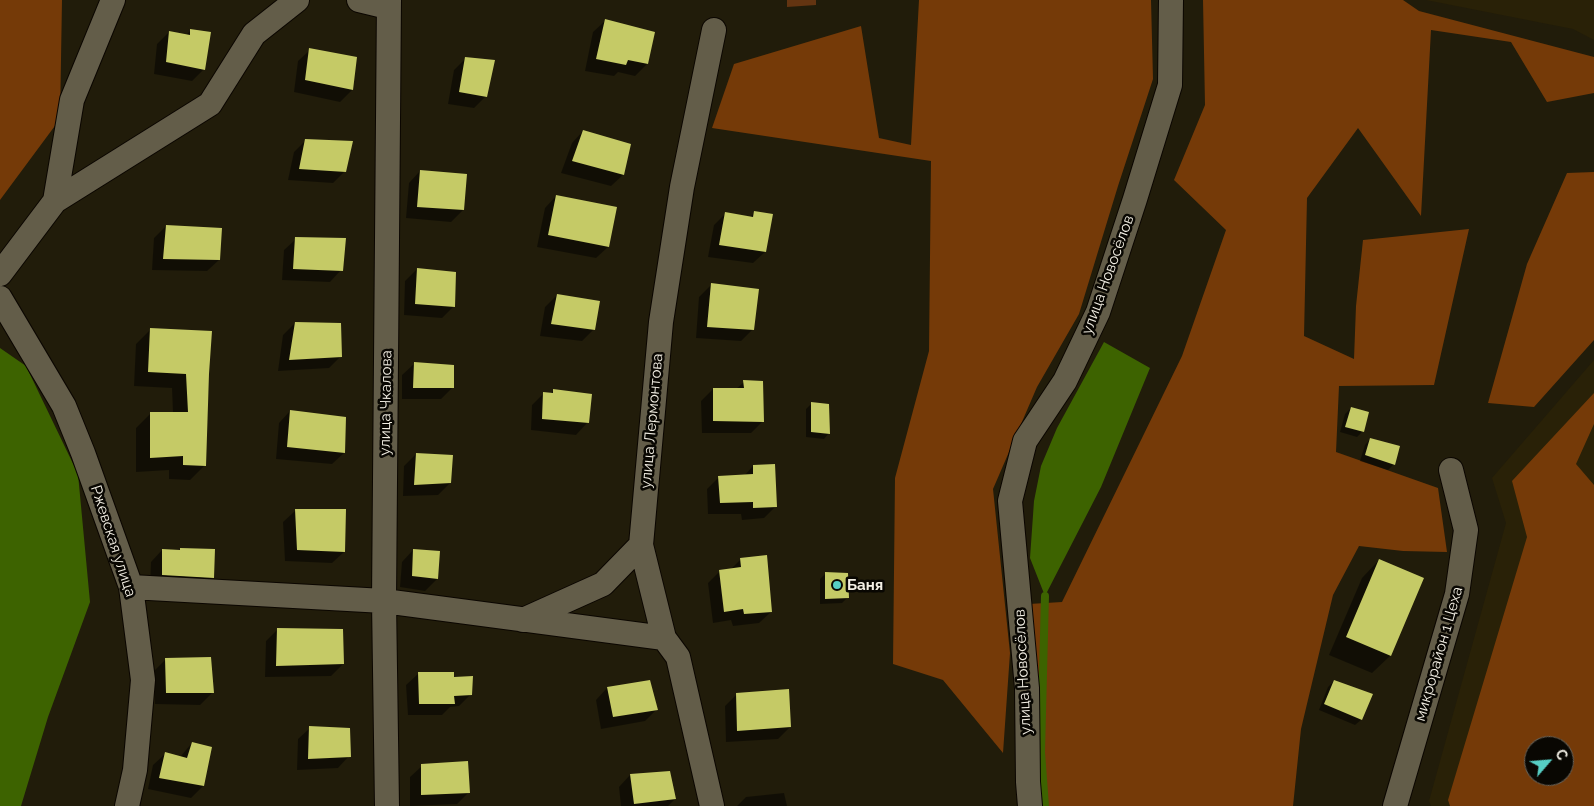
<!DOCTYPE html>
<meta charset="utf-8">
<style>
body{margin:0}
#map{position:relative;width:1594px;height:806px;overflow:hidden;background:#211c0a;font-family:Raleway,sans-serif}
canvas{display:block}
.north{position:absolute;left:1524px;top:736px;width:50px;height:50px;box-sizing:border-box;background:#090702;border:1px solid #67645c;border-radius:50%;rotate:63deg;font-size:14px;font-weight:700;line-height:20px;text-align:center;color:#f3efe4}
.north::after{content:'';display:block;margin:auto;width:18px;height:22px;background:#56cec4;clip-path:polygon(50% 0,100% 100%,50% 72%,0 100%)}
</style>
<div id="map">
<canvas width="1594" height="806"></canvas>
<div class="north">С</div>
</div>
<script>
const c = document.querySelector('canvas').getContext('2d');
c.lineJoin = 'round';
function paint(path, color) {
  c.fillStyle = color;
  c.fill(path, 'evenodd');
}
function poly(rows) {
  const path = new Path2D();
  for (const r of rows) {
    path.moveTo(r[0], r[1]);
    for (let i = 2; i < r.length; i += 2) path.lineTo(r[i], r[i + 1]);
  }
  return path;
}
function strokePath(path, color, width, dash) {
  c.strokeStyle = color;
  c.lineWidth = width;
  c.lineCap = dash ? 'butt' : 'round';
  c.setLineDash(dash || []);
  c.stroke(path);
}
function label(font, color, halo, rows, align = 'center') {
  c.font = font + ' Raleway,sans-serif';
  c.lineWidth = 5;
  c.setLineDash([]);
  c.textBaseline = 'middle';
  c.strokeStyle = halo;
  c.fillStyle = color;
  for (const [text, x, y, turn = 0] of rows) {
    c.save();
    c.translate(x, y);
    c.rotate((+turn || 0) * Math.PI / 180);
    c.textAlign = isNaN(turn) ? turn : align;
    if (halo) c.strokeText(text, 0, 0);
    c.fillText(text, 0, 0);
    c.restore();
  }
}
const built = poly([
 [1426,0,1594,0,1594,40,1573,29],
 [1594,360,1594,806,1431,806,1429,801,1506,523,1492,478],
 [1534,746,1564,746,1564,776,1534,776]
]);
const green = poly([
 [787,0,816,0,816,5,787,7]
]);
const forest = poly([
 [0,0,62,0,60,119,0,200],
 [919,0,1151,0,1153,79,1118,186,1079,314,1037,387,993,489,1010,653,1003,753,943,680,893,664,895,478,929,351,931,161,712,128,734,64,861,26,879,138,911,145],
 [1203,0,1403,0,1419,11,1594,57,1594,93,1547,102,1511,42,1431,30,1421,216,1358,128,1307,198,1304,336,1354,359,1356,306,1363,240,1469,229,1434,385,1339,386,1336,452,1438,488,1447,552,1403,551,1359,546,1333,595,1301,729,1293,806,1037,806,1029,604,1062,602,1182,356,1226,230,1174,180,1205,105],
 [1594,172,1594,340,1534,407,1488,403,1527,264,1567,173],
 [1594,393,1594,424,1576,464,1594,485,1594,806,1450,806,1448,800,1527,537,1512,481],
 [1534,746,1564,746,1564,776,1534,776]
]);
const water = poly([
 [1104,342,1150,368,1101,487,1045,596,1030,558,1034,501,1041,466,1057,428],
 [0,348,26,366,78,474,90,602,48,717,21,806,0,806]
]);
const shadow = poly([
 [605,21,654,33,647,64,635,76,618,72,614,76,585,71,593,32],
 [191,30,204,69,192,81,154,74,157,44,169,32,185,36],
 [310,50,356,58,352,90,340,102,294,92,298,61],
 [466,58,486,96,474,108,448,104,454,70],
 [583,131,623,175,611,186,561,173,572,143],
 [306,140,345,171,333,183,288,180,294,152],
 [420,171,463,210,451,222,406,218,409,183],
 [556,196,608,247,596,258,537,247,545,208],
 [755,212,765,252,753,263,708,257,714,225,726,213,750,217],
 [166,226,219,260,207,271,152,270,154,238],
 [296,239,341,270,330,282,282,280,284,250],
 [417,269,454,306,442,318,404,315,405,281],
 [711,285,753,329,741,341,696,338,699,297],
 [557,295,594,329,582,341,540,336,545,307],
 [295,323,341,356,329,368,278,371,283,335],
 [151,329,211,333,205,465,190,480,169,479,169,470,136,472,136,428,151,413,173,413,172,388,134,386,136,344],
 [414,364,453,387,441,399,402,399,402,375],
 [744,382,763,421,751,433,702,433,701,401,713,389,736,389],
 [554,390,587,423,576,435,531,430,532,405,544,393,550,394],
 [811,404,829,433,824,439,806,437,806,409],
 [1351,408,1362,432,1357,437,1340,432,1345,414],
 [290,411,344,453,332,464,276,459,279,423],
 [1370,439,1394,464,1388,470,1360,461,1365,445],
 [416,454,450,483,438,495,403,496,404,466],
 [753,466,776,506,764,518,742,520,741,514,708,514,707,489,719,477,744,476],
 [344,510,344,552,332,563,285,561,283,522,295,511],
 [181,549,213,577,201,589,150,586,151,562,162,550,179,551],
 [413,550,439,552,437,579,425,591,400,587,402,562],
 [741,559,771,612,759,623,733,626,731,620,713,623,708,583,720,571,730,570],
 [1379,560,1422,579,1390,656,1372,673,1329,655,1362,578],
 [825,574,848,597,842,603,820,604,820,579],
 [278,629,343,664,331,676,265,677,266,641],
 [165,660,212,693,200,705,155,704,154,671],
 [418,674,453,678,471,694,459,706,450,707,442,715,408,715,406,685],
 [1334,681,1371,695,1361,720,1355,725,1319,710,1328,687],
 [649,682,657,709,645,721,601,729,596,700,607,688],
 [737,694,790,727,778,739,726,742,725,706],
 [310,728,349,756,338,768,297,770,298,739],
 [192,743,203,786,191,798,148,789,153,765,165,754,180,757],
 [422,766,469,792,457,804,410,806,410,777],
 [630,775,675,799,668,806,621,806,619,787],
 [784,793,787,806,737,806,746,797]
]);
const stream = poly([
 [1045,806,1041,752,1045,596]
]);
const building = poly([
 [605,19,655,32,648,64,628,60,626,65,596,59],
 [190,29,211,32,205,70,166,62,169,31,190,35],
 [309,48,357,57,353,90,305,80],
 [465,57,495,60,487,97,459,92],
 [583,130,631,144,624,175,572,161],
 [305,139,353,141,346,172,299,169],
 [420,170,467,174,464,210,417,207],
 [556,195,617,207,609,247,548,235],
 [754,211,773,214,766,252,719,245,725,212,753,217],
 [166,225,222,228,220,260,163,259],
 [295,237,346,238,343,271,293,269],
 [417,268,456,272,455,307,415,304],
 [711,283,759,289,754,330,707,327],
 [557,294,600,301,595,330,551,324],
 [295,322,341,323,342,357,289,360],
 [150,328,212,331,209,374,206,466,183,465,183,456,150,458,150,412,188,412,186,374,148,372],
 [414,362,454,365,454,388,413,388],
 [743,380,763,381,764,422,713,421,713,388,744,388],
 [553,389,592,394,589,423,542,419,543,392,553,393],
 [811,402,829,404,830,434,811,432],
 [1351,407,1369,412,1364,432,1345,427],
 [290,410,346,417,345,453,287,447],
 [1370,438,1400,446,1395,465,1365,455],
 [416,453,453,455,451,483,414,485],
 [775,464,777,507,753,508,753,502,720,503,718,476,753,474,753,465],
 [295,509,346,509,345,552,297,550],
 [180,548,215,549,214,578,162,575,162,549,180,550],
 [413,549,440,551,438,579,412,576],
 [767,555,772,612,744,614,743,609,724,612,719,570,741,567,740,558],
 [1379,559,1424,578,1391,656,1346,637],
 [825,572,848,573,849,598,825,599],
 [277,628,343,629,344,664,276,666],
 [211,657,214,693,166,693,165,658],
 [418,672,454,672,454,677,473,676,472,695,454,696,455,704,419,704],
 [650,680,658,710,613,717,607,687],
 [1334,680,1373,694,1362,720,1324,704],
 [789,689,791,727,737,731,736,693],
 [309,726,350,728,351,757,308,759],
 [192,742,212,747,204,786,159,778,165,752,187,758],
 [468,761,470,793,421,795,421,764],
 [670,771,676,799,634,804,630,774]
]);
const minor = poly([
 [359,0,388,7],
 [55,201,210,104,254,34,297,0],
 [0,274,55,201,72,100,113,0],
 [0,298,64,406,83,453,131,587,143,680,135,770,127,806],
 [131,587,384,601,664,638],
 [523,620,603,584,641,545],
 [387,806,384,601,389,0],
 [712,806,678,657,664,638,641,545,661,322,682,187,714,30],
 [1030,806,1028,782,1027,688,1010,501,1025,441,1065,381,1098,312,1135,199,1170,85,1171,0],
 [1395,806,1457,594,1466,530,1451,470]
]);
const markers = [
 [837,585,5,"#56cec4"]
];
const streetNames = [
 ["улица Новосёлов",1108,275,-70],
 ["улица Чкалова",386,403,-89],
 ["улица Лермонтова",652,421,-85],
 ["Ржевская улица",113,541,72],
 ["микрорайон 1 Цеха",1439,654,-74],
 ["улица Новосёлов",1023,672,-93]
];
const poiNames = [
 ["Баня",847,585]
];
paint(built, '#292107');
paint(green, '#633411');
paint(forest, '#753a08');
paint(water, '#3d6300');
paint(shadow, '#0007');
strokePath(stream, '#3d6300', 8);
paint(building, '#c5ca66');
strokePath(minor, '#0b0600', 26);
strokePath(minor, '#635d49', 24);
for (const [x, y, r, color] of markers) {
  const dot = new Path2D();
  dot.arc(x, y, r, 0, 2 * Math.PI);
  c.fillStyle = color;
  c.fill(dot);
  strokePath(dot, '#090702', 2);
}
label('15px', '#f3efe4', '#090702', streetNames);
label('bold 15px', '#f3efe4', '#090702', poiNames, 'left');
</script>
